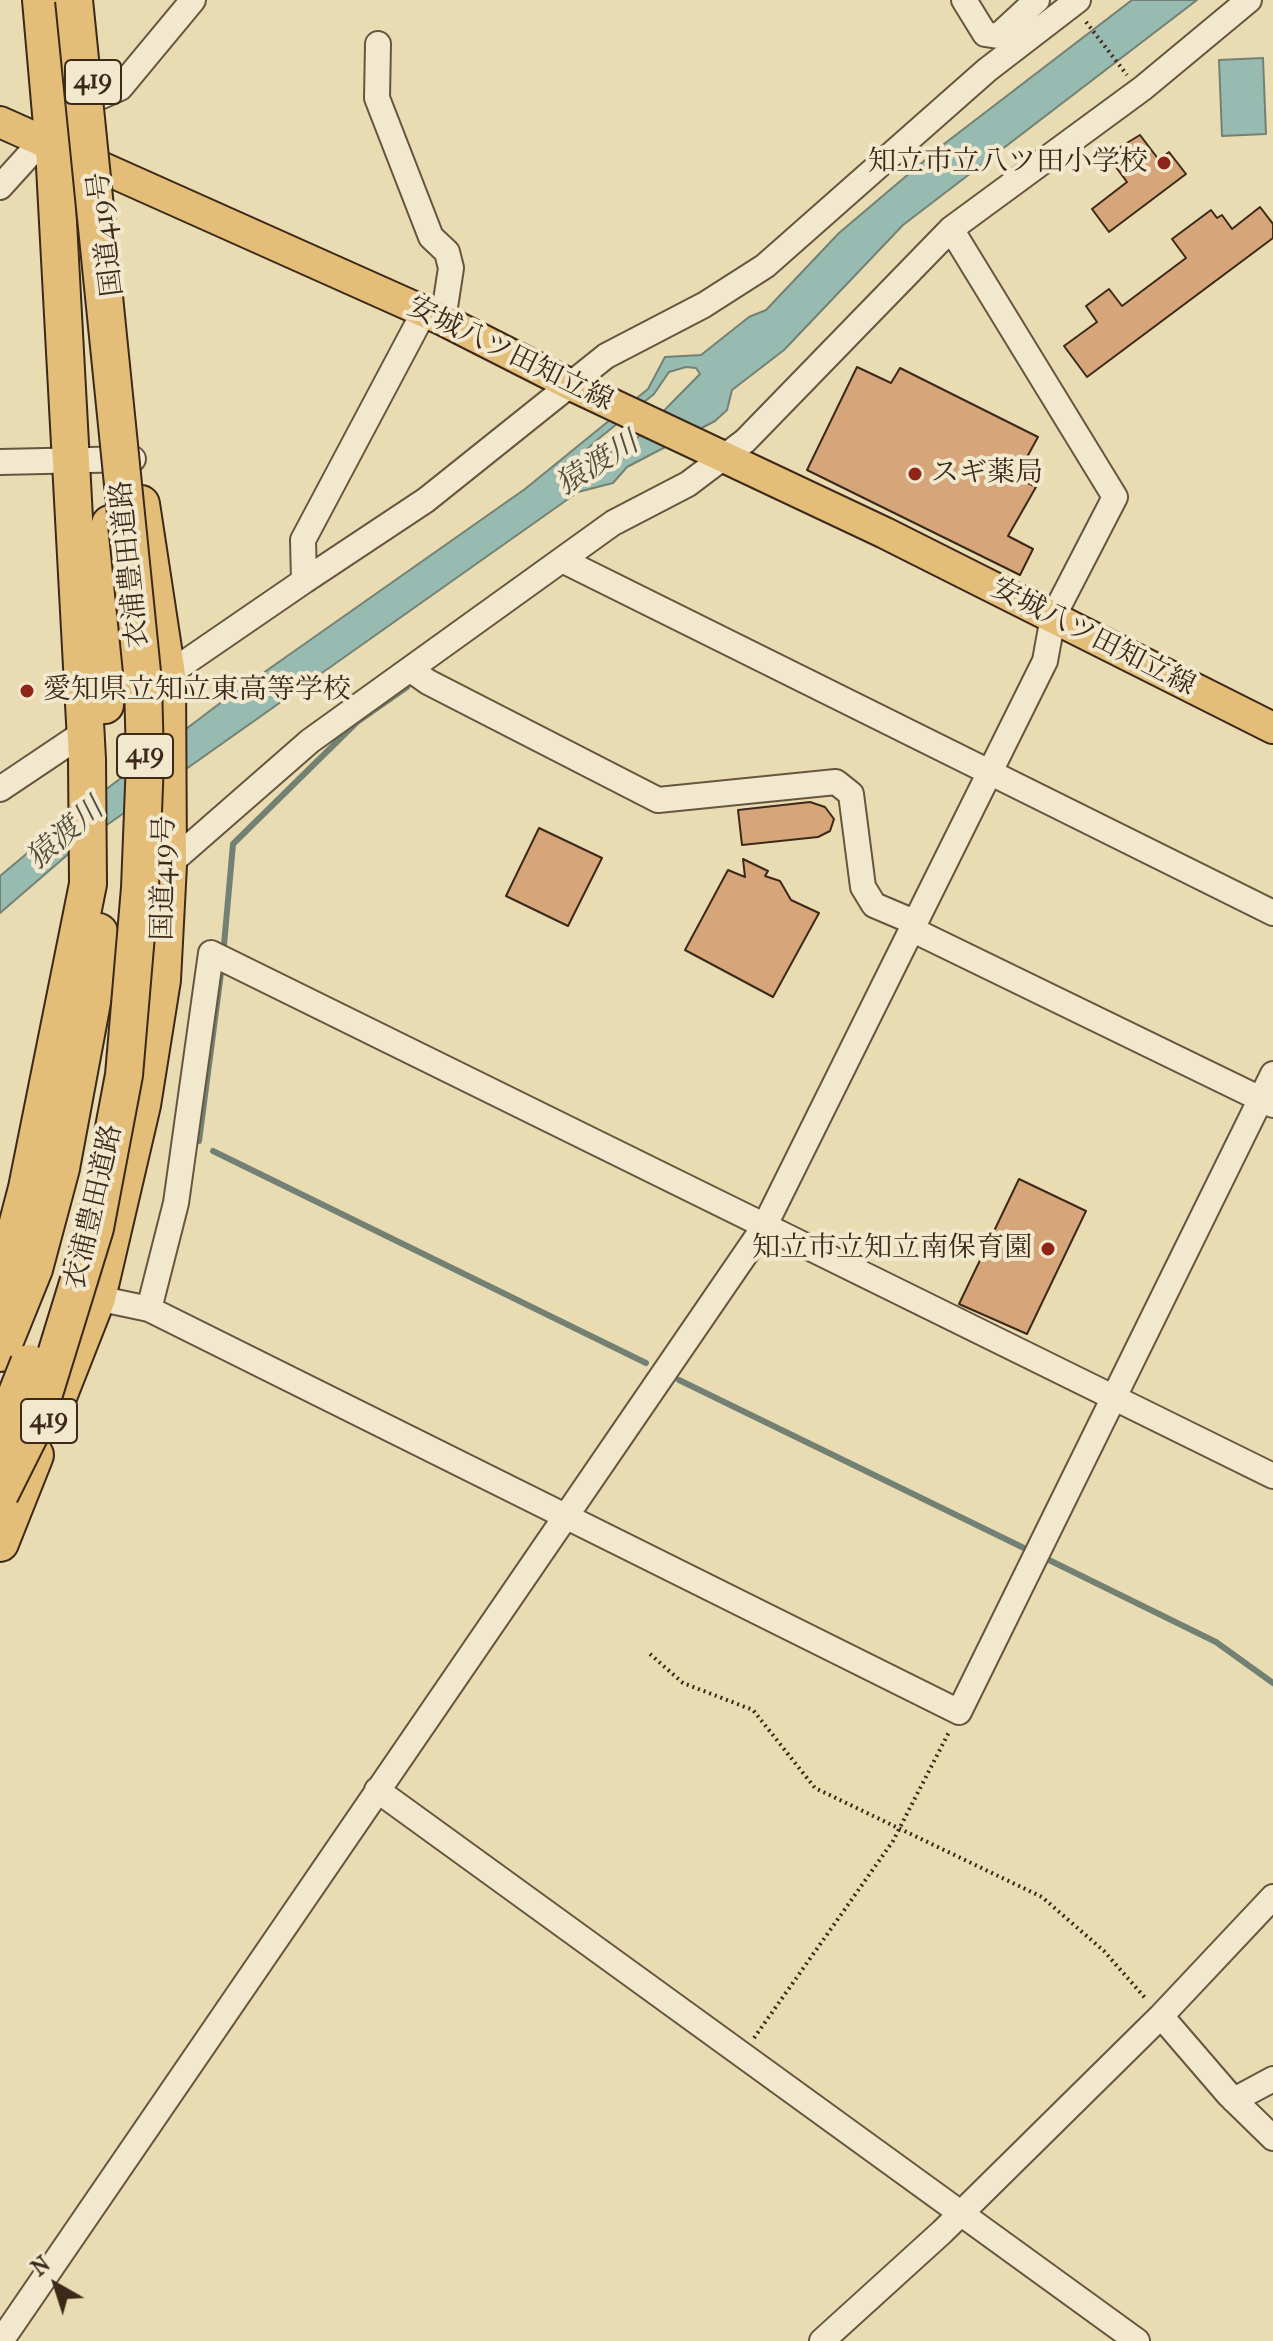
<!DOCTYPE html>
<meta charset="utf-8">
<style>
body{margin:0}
#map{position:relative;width:1273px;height:2341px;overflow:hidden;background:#e9dcb2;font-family:"IM FELL French Canon",serif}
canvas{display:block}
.north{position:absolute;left:16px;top:2245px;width:80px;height:80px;-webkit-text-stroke:6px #f1e8cd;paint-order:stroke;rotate:321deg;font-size:22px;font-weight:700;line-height:32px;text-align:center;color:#3c2919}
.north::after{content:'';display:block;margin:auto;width:28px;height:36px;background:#3c2919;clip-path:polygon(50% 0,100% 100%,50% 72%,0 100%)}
</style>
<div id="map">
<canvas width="1273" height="2341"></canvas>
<div class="north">N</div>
</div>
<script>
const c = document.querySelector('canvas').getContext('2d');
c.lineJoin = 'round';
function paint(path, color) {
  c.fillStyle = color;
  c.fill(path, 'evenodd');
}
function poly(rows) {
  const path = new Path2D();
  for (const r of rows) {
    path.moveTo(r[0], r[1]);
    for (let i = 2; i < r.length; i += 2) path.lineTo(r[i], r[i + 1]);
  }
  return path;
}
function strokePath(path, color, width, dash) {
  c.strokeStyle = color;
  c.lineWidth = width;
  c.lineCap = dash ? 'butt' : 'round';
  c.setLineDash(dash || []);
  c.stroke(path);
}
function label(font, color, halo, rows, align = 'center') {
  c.font = font + ' "IM FELL French Canon","Noto Serif JP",serif';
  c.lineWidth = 8;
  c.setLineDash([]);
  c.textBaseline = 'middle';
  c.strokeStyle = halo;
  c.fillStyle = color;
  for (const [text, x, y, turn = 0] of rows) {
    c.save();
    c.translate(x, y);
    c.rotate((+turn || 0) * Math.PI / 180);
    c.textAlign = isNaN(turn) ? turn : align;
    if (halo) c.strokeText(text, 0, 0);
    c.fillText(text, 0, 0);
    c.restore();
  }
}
const water = poly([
 [1132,0,1197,0,903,225,784,350,732,390,727,410,715,421,627,467,613,483,578,492,80,844,0,913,0,876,80,809,219,704,525,489,648,389,665,357,701,355,749,317,766,310,839,233,944,144,1132,0],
 [686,367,696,368,700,374,638,437,592,461,583,458,584,452,597,440,654,394,669,372,686,367],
 [1263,58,1266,134,1222,136,1219,60,1263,58]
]);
const stream = poly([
 [224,945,233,844,357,722,407,687],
 [199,1141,221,973],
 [213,1151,646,1363],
 [679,1380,1026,1549],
 [1049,1560,1216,1642,1273,1683]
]);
const building = poly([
 [1140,135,1159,160,1169,152,1186,174,1109,232,1092,209,1127,182,1107,155,1140,135],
 [1260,207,1273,224,1273,238,1087,377,1064,346,1097,322,1086,306,1109,289,1122,306,1186,258,1172,239,1211,210,1217,218,1222,215,1232,229,1260,207],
 [857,367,891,383,900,368,1038,437,1016,477,1036,487,1008,536,1033,549,1020,575,807,470,857,367],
 [810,802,825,807,834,819,830,831,818,837,742,845,738,810,810,802],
 [539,828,602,858,568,926,506,896,539,828],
 [743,859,768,871,765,876,780,881,791,900,819,913,773,997,685,950,728,870,745,877,743,859],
 [1019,1179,1086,1211,1027,1334,959,1304,1019,1179]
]);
const path = poly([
 [1086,22,1127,75],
 [650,1654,683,1683,753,1710,815,1788,1042,1897,1104,1951,1146,1999],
 [754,2038,893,1841,949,1732]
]);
const minor = poly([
 [964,0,985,34,998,36,1037,0],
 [378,44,377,98,431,237,447,252,451,268,443,320],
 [95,99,120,88,193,0],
 [0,187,30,154,36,139],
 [0,462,133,459],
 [562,560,1273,913],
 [304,581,426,500,606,356,704,305,765,266,987,70,1078,0],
 [411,670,428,682,658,800,836,782,851,794,863,887,874,905,914,922],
 [167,675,304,581,303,540,424,312],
 [0,789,85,732],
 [168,865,310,741,613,523,688,484,745,441,951,229,1143,88,1249,0],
 [911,929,1273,1105],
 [97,1298,149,1309,959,1712,1273,1074],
 [149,1309,176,1203,211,953,1273,1476],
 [377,1790,1137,2341],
 [1161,2016,1229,2095,1273,2138],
 [1234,2100,1273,2079],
 [1,2341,764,1227,1045,661,1053,617,1115,497,951,229],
 [822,2341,942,2232,1161,2016,1273,1897]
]);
const major = poly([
 [0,122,443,320,569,384,885,533,1273,728]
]);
const highway = poly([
 [105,705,110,524],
 [0,1291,27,1188,88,884,87,759,54,148,41,0],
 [0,1353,34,1269,61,1168,95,986,99,932],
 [58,1397,97,1298,142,1105,162,980,168,865,167,675,141,504],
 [0,1543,35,1455]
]);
const highwayBridge = poly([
 [0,1436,29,1363],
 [0,1494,34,1426,95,1228,124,1075,140,888,145,761,143,682,74,0]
]);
const markers = [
 [1164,163,8,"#8f2418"],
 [915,474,8,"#8f2418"],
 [27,691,8,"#8f2418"],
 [1048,1249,8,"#8f2418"]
];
const shields = [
 [93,82,56],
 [145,756,56],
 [49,1421,56]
];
const shieldNames = [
 ["419",93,82],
 ["419",145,756],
 ["419",49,1421]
];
const poiNames = [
 ["知立市立八ツ田小学校",1148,163],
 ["スギ薬局",931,474,"left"],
 ["愛知県立知立東高等学校",43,691,"left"],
 ["知立市立知立南保育園",1032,1249]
];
const streetNames = [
 ["国道419号",107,234,-97],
 ["安城八ツ田知立線",510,355,26],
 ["衣浦豊田道路",131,564,-96],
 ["安城八ツ田知立線",1093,638,27],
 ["国道419号",165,878,-89],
 ["衣浦豊田道路",95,1207,-77]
];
const waterNames = [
 ["猿渡川",598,465,-32],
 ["猿渡川",66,835,-41]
];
paint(water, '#97bbb0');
strokePath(water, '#738174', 2);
strokePath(stream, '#738174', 6);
paint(building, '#d6a57a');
strokePath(building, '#3c2919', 2);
strokePath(minor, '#67563f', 28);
strokePath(major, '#3c2919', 34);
strokePath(highway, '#3c2919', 40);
strokePath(path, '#3c2919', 4, [2, 4]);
strokePath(minor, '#f1e8cd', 24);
strokePath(major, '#e4be79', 30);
strokePath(highway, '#e4be79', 36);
strokePath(highwayBridge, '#3c2919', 40, []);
strokePath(highwayBridge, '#e4be79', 36);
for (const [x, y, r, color] of markers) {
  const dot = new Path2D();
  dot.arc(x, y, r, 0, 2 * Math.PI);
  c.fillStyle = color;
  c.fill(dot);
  strokePath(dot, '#f1e8cd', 3);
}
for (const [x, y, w] of shields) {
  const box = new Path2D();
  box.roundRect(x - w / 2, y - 22, w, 44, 6);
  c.fillStyle = '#f1e8cd';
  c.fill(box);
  strokePath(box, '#3c2919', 2);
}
label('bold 26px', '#3c2919', null, shieldNames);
label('28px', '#3c2919', '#f1e8cd', poiNames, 'right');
label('28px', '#3c2919', '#f1e8cd', streetNames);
label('italic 30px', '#534e3f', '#f1e8cd', waterNames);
</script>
